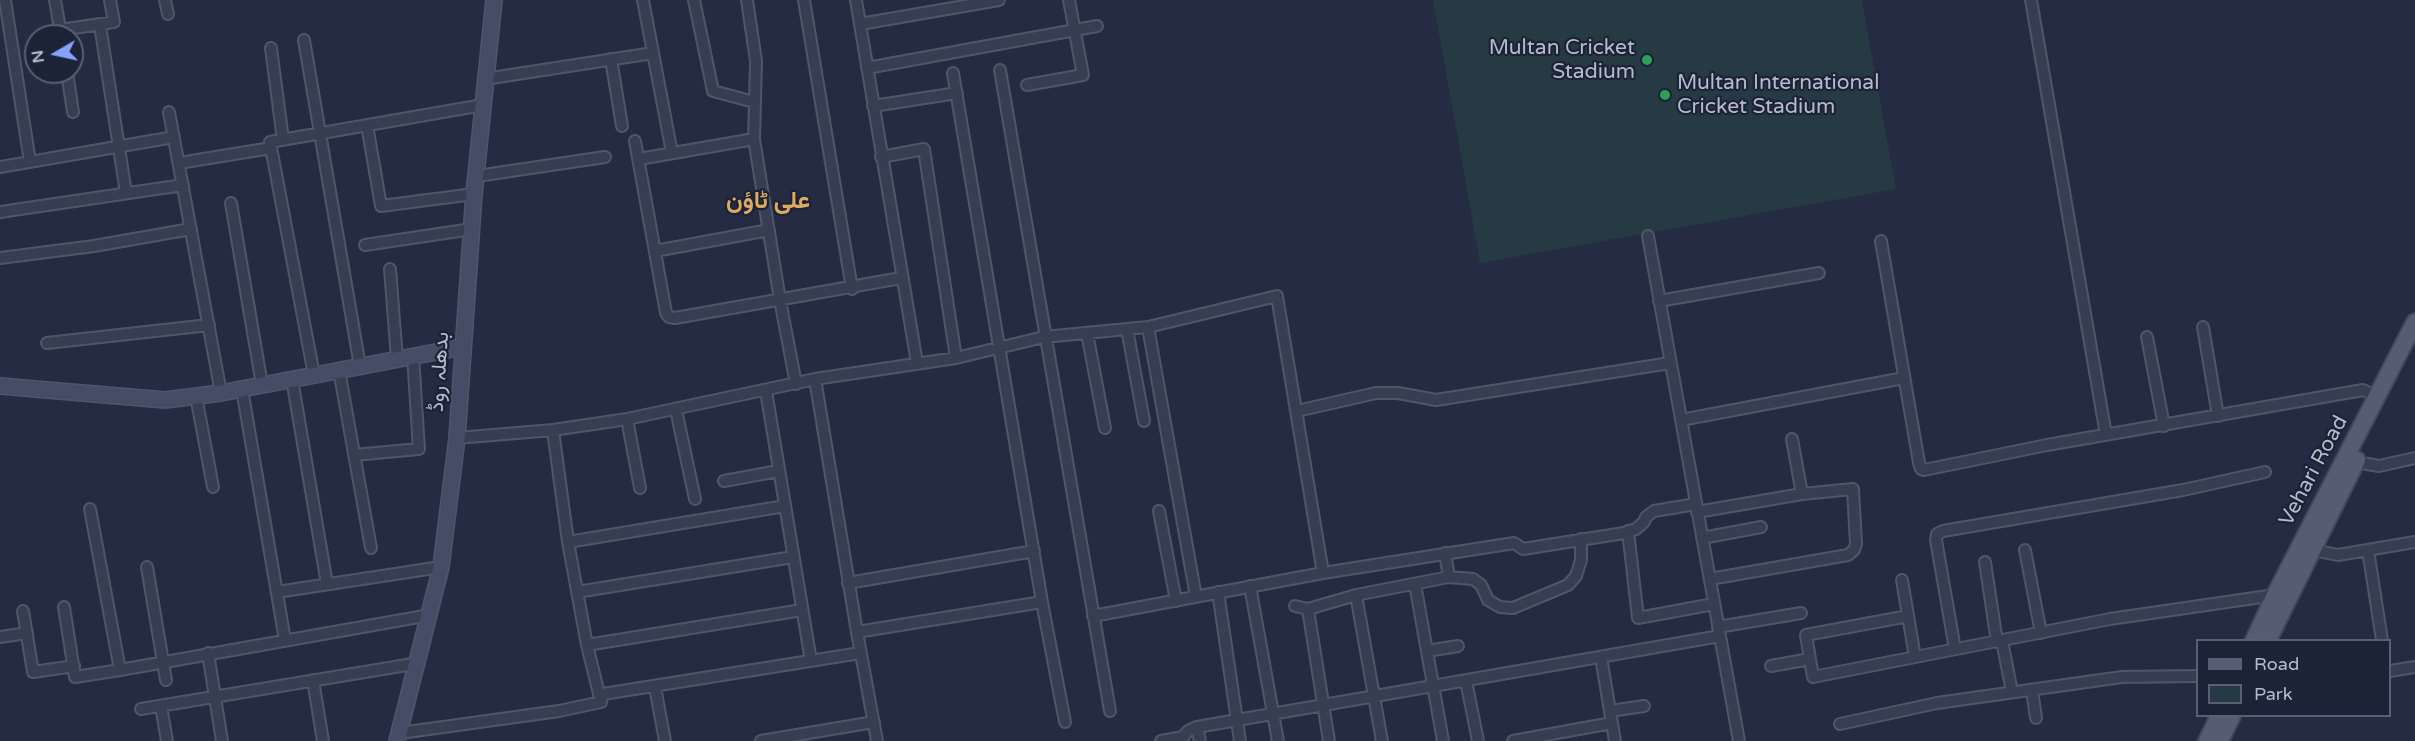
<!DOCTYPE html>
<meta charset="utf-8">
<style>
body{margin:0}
#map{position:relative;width:2415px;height:741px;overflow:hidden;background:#242b42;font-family:"Varela Round",sans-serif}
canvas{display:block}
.legend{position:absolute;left:2196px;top:639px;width:195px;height:78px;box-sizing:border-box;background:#1d2337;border:2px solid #5a5f73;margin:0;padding:8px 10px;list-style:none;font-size:18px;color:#b5bacc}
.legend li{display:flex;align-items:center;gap:12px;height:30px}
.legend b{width:30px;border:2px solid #5a5f73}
.north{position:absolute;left:24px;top:24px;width:60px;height:60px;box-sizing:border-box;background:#1d2337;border:2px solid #5a5f73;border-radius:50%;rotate:261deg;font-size:16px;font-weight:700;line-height:24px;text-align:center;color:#b5bacc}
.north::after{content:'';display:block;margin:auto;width:21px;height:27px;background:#87a1ff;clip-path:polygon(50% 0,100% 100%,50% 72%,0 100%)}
</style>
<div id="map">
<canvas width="2415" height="741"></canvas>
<ul class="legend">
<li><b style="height:8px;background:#565d72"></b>Road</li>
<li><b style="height:16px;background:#263a43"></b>Park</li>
</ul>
<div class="north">N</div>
</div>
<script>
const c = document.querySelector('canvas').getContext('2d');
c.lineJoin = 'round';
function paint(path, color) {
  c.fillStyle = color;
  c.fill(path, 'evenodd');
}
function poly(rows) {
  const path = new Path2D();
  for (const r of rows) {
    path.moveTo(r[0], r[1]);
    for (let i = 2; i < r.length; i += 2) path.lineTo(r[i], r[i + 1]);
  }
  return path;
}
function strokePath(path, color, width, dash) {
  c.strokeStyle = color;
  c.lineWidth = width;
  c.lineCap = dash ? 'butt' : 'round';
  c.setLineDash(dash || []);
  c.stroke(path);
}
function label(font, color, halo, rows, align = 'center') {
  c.font = font + ' "Varela Round",Vazirmatn,sans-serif';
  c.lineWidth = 4.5;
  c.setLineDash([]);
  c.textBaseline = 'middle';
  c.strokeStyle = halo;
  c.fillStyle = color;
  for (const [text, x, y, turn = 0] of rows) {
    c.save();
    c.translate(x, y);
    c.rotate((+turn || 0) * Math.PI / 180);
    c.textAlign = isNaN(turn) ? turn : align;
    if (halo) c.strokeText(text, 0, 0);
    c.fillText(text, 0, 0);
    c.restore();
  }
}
const green = poly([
 [1433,0,1862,0,1896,189,1480,263]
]);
const street = poly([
 [5,0,30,162],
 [55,0,61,35],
 [165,0,168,14],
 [643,0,672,153],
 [694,0,713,91,754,102],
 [747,0,756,61,754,139,780,300,796,384],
 [804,0,852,289],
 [856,0,917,363],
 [2031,0,2106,435],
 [860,24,999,0],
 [100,25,126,193],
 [60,30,114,22,110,0],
 [304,40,360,366],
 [271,48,283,140],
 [611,59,622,126],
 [867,68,1097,26],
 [1000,70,1110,711],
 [67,72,73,112],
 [953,73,1042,602,1065,722],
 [485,79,653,53],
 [1027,85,1083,75,1069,0],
 [873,106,957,93],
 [169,112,221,393],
 [367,125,381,206,474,194],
 [635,141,666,313,669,317,675,318,901,278],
 [881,157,924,149,956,358],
 [639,159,754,139],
 [179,163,271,148],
 [0,167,174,137],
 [477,176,605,157],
 [231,203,262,385],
 [0,212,183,185],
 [1648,236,1739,741],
 [1881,241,1919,463,1921,469,1924,470,2047,445,2363,390,2378,397],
 [365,245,472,229],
 [655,251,769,230],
 [0,258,94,246,191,229],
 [390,269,397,359],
 [1659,301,1819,273],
 [1148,327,1196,597],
 [2203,327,2218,416],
 [1127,329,1144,421],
 [1087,333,1105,428],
 [2147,337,2164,426],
 [47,343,209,325],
 [339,370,371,548],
 [314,375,270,142,483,105],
 [292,379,327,584],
 [815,379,857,632,877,741],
 [242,389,285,640],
 [766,391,811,661],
 [196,396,213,487],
 [676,410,695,499],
 [1297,411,1376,393,1398,393,1436,400,1670,363],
 [627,419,640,488],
 [1681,420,1904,378],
 [553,430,568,542,587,645,601,702],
 [457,438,553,430,627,419,815,379,956,358,1044,337,1148,327,1277,296,1323,573],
 [1792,439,1802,494],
 [354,455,419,449,413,356],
 [2356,462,2379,466,2415,458],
 [724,481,778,471],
 [90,509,120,670,430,615],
 [1159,511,1176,601],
 [1697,512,1802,494,1853,489,1856,544,1854,550,1848,555,1710,579],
 [1628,531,1638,618,1714,604],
 [1702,538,1761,527],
 [568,542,785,506],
 [2025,550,2041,633],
 [2313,550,2338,555,2415,542],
 [2368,550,2382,640],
 [1445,553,1449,577],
 [1985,562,1997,642],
 [147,567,166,680],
 [1902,580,1915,657],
 [848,583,1034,551],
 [1415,584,1443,741],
 [1250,586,1278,741],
 [277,592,441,567],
 [577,592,793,557],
 [1218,592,1240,741],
 [1356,595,1382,741],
 [1295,606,1308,609,1356,595,1449,577,1473,579,1481,585,1488,600,1500,607,1513,608,1568,585,1576,576,1581,560,1581,539],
 [64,607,75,677,120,670],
 [1308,609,1329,741],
 [23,611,33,672,74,666],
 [1093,616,1323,573,1514,543,1523,549,1624,533,1636,529,1644,522,1646,517,1654,511,1696,504],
 [1908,616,1806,635,1813,677,2110,619,2275,595],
 [1718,627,1801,613],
 [857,632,1042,602],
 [0,637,27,633],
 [2002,641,2012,692],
 [587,645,802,610],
 [1955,649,1936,540,1937,534,1943,531,2183,490,2265,472],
 [1427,651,1458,646],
 [208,653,222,741],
 [1601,657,1615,741],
 [1771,666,1810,659],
 [2390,671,2415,667],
 [313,680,323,741],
 [1466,681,1478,741],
 [655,687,665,741],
 [2032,690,2036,718],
 [161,706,167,741],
 [141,709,419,663],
 [1610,711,1644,706],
 [1840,724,1937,703,2122,677,2198,676],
 [1197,727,1200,741],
 [400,733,559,711,601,702,603,694,860,653],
 [761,741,874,722],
 [1161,741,1183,737,1188,731,1197,727,1720,636],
 [1513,741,1612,723]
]);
const secondary = poly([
 [0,386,165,400,221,393,462,347],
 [397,741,441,567,457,438,474,194,494,0]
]);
const primary = poly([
 [2254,640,2275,595,2415,322],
 [2268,640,2357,460],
 [2207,741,2219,716],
 [2220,741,2232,716]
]);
const markers = [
 [1647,60,6,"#2e9e5b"],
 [1665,95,6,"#2e9e5b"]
];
const poiNames = [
 ["Multan Cricket",1635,48],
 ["Stadium",1635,72],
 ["Multan International",1677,83,"left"],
 ["Cricket Stadium",1677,107,"left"]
];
const streetNames = [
 ["بدھلہ روڈ",440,372,-86],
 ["Vehari Road",2314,471,-62]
];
const quarterNames = [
 ["علی ٹاؤن",768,202]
];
paint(green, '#263a43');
strokePath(street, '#505669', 14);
strokePath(secondary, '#505669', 18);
strokePath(primary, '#42475b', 20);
strokePath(street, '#383e51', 10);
strokePath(secondary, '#464c65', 15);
strokePath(primary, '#565d72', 16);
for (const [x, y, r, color] of markers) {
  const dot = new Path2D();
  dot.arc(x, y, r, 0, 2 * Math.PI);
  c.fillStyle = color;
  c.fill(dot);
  strokePath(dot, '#1d2337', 2);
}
label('21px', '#b5bacc', '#1d2337', poiNames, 'right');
label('21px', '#b5bacc', '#1d2337', streetNames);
label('bold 24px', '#ddab5f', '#1d2337', quarterNames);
</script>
